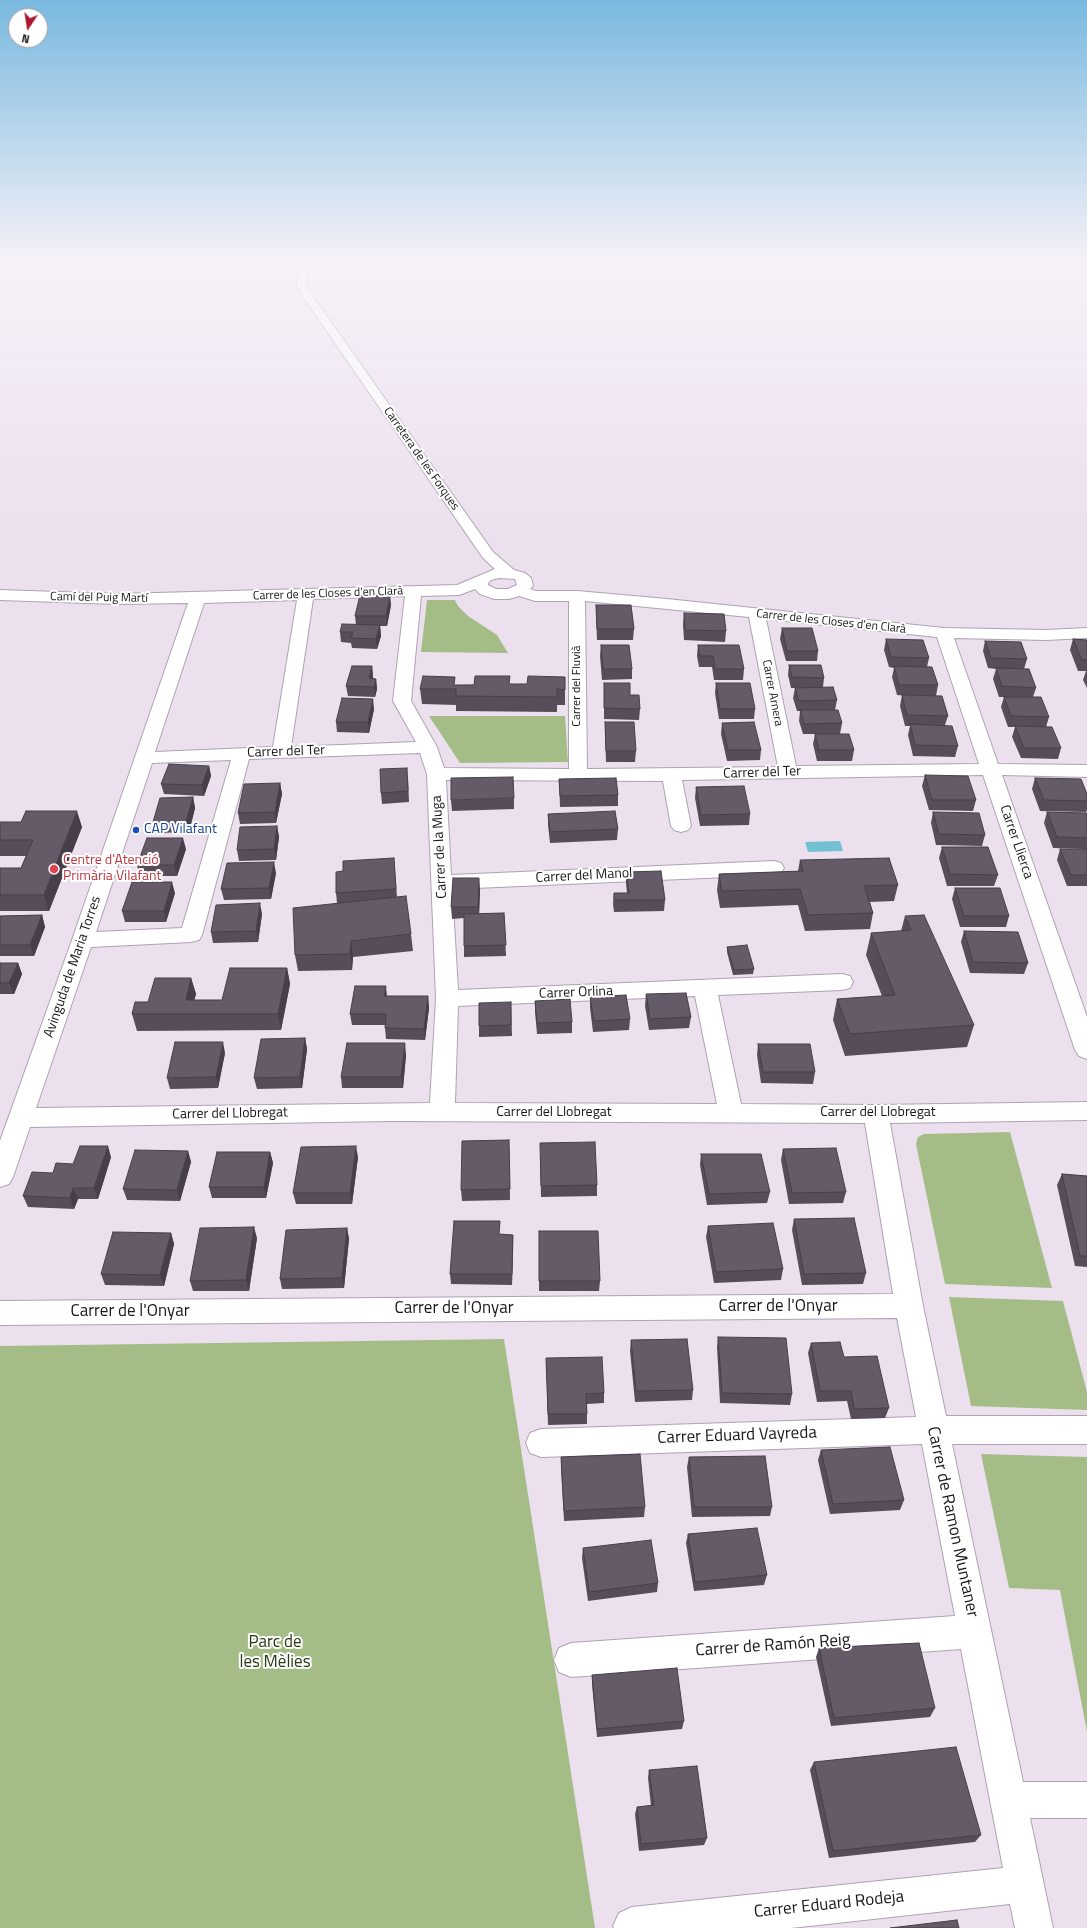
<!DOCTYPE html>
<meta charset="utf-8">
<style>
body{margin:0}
#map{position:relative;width:1087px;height:1928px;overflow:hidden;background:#ece0ef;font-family:"Titillium Web",sans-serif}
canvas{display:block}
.north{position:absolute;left:8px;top:8px;width:40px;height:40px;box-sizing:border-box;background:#fff;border:1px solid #a3a1a3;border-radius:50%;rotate:192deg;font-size:11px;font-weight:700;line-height:16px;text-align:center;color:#19151a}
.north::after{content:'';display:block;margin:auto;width:14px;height:18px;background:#ab152f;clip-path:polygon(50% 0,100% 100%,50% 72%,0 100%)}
</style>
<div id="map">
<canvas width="1087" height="1928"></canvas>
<div class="north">N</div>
</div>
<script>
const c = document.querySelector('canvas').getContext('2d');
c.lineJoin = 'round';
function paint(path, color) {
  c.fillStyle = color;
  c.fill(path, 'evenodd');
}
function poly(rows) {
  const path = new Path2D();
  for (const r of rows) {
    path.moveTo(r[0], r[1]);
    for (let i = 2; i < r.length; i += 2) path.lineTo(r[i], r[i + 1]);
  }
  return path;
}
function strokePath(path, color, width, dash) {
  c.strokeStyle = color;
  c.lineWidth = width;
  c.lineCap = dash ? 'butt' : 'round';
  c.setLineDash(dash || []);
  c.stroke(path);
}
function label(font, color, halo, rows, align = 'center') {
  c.font = font + ' "Titillium Web",sans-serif';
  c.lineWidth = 4;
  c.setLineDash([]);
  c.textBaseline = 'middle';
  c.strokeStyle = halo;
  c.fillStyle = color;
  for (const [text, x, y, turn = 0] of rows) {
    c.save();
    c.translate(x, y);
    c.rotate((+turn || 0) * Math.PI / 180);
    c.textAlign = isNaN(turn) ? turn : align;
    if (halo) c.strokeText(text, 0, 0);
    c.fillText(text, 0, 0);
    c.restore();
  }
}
const green = poly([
 [427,600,455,600,458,606,468,616,497,635,508,653,421,652],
 [429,716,565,716,568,762,460,763],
 [1010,1132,1052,1288,945,1284,916,1144,918,1137,924,1134],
 [949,1297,1063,1301,1087,1392,1087,1410,971,1406],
 [504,1339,595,1928,0,1928,0,1346],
 [981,1454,1087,1457,1087,1732,1060,1590,1009,1588]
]);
const water = poly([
 [840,841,843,851,808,852,805,842]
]);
const street = poly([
 [0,260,6,260,0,264,0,260],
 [303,260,313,260,307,279,307,286,314,298,493,552,514,570,525,573,531,578,533,586,530,589,536,591,577,591,667,599,944,628,1046,630,1087,628,1087,638,1046,640,954,638,998,764,1087,765,1087,777,1002,775,1087,1017,1087,1059,1079,1056,1075,1050,983,775,682,780,691,826,688,830,681,832,674,830,671,826,663,781,446,780,451,875,774,861,781,863,784,868,781,873,774,875,452,889,458,990,842,974,850,976,853,982,850,988,842,990,718,995,741,1104,876,1105,1087,1102,1087,1120,890,1123,923,1306,946,1416,1087,1416,1087,1444,952,1444,1023,1782,1087,1782,1087,1818,1030,1818,1053,1928,1015,1928,1010,1904,791,1928,614,1928,613,1926,619,1913,632,1907,1003,1868,961,1649,571,1677,559,1672,554,1660,559,1648,571,1643,955,1616,922,1444,541,1457,530,1453,526,1443,530,1433,541,1429,916,1417,897,1318,0,1325,0,1301,893,1294,865,1123,391,1121,30,1127,13,1177,9,1184,0,1187,0,1141,72,940,188,603,117,604,0,600,0,590,117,594,457,585,495,569,483,558,304,298,297,286,297,279,303,260],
 [499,578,515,579,517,585,508,589,496,589,488,585,488,583,491,580,499,578],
 [475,589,480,594,494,599,509,599,519,596,535,601,569,601,569,769,444,768,437,747,411,701,421,596,459,595,475,589],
 [405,596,393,701,416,742,291,747,313,599,405,596],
 [297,600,273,747,155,752,204,603,297,600],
 [585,601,749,617,778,767,587,769,585,601],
 [766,619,937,637,979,764,796,766,766,619],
 [420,753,427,774,436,998,430,1103,36,1108,91,947,191,942,199,940,202,935,249,759,420,753],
 [231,760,182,928,96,932,152,763,231,760],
 [695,996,717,1104,455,1103,458,1006,695,996]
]);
const wall = poly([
 [391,605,387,626,380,626,381,636,377,649,352,648,351,643,341,642,340,632,356,625,355,616],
 [596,605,634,629,633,640,597,640,596,615],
 [684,613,726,631,725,642,684,640,683,624],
 [782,628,818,651,817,661,786,661,780,639],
 [886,639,929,658,927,667,938,685,936,696,897,695,892,677,894,668,889,667,884,650],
 [1073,639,1087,640,1087,688,1083,680,1086,671,1078,671,1070,650],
 [985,641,1027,659,1024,669,1036,688,1033,697,1049,717,1046,727,1061,748,1058,759,1021,758,1012,737,1015,727,1008,727,1001,707,1004,697,999,697,993,679,996,669,988,668,983,651],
 [601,645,632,669,632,679,602,680,600,656],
 [698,645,744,669,743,680,714,680,712,667,699,667,697,656],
 [789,665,824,678,823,687,837,700,835,710,842,723,840,734,854,750,852,761,817,761,813,744,815,734,803,734,799,721,800,711,797,711,793,698,795,688,791,688,788,675],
 [372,666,373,677,373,679,376,679,377,689,375,697,348,696,346,686],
 [565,677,565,705,557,705,557,712,456,711,456,705,422,704,420,689,456,685,527,684],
 [604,683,630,695,640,709,639,720,604,719],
 [716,683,755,709,754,719,719,719,715,693],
 [902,695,948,716,945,725,958,746,955,757,913,756,908,735,910,726,905,726,900,706],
 [374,709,369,733,337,732,336,722],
 [605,722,636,751,635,762,606,762,605,732],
 [722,723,761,750,760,760,727,761,721,734],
 [209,766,211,776,204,796,164,794,161,784],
 [925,775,976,800,973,811,929,810,922,786],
 [408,778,409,802,382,804,381,793],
 [1035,778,1087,794,1087,810,1086,812,1040,811,1032,789],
 [559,779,618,795,618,806,560,807],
 [280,783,282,794,276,823,240,824,238,813],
 [696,787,750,814,749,825,700,826,695,798],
 [193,797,195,808,189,832,156,833,153,822],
 [514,798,514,809,452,811,451,800],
 [933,812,985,835,982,846,936,845,931,823],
 [1047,812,1087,813,1087,849,1053,848,1044,823],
 [548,814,618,829,617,840,550,843,548,825],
 [0,822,82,827,49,911,0,911,0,868,21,868,26,856,0,856],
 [277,826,279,837,276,860,239,861,237,850],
 [942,847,998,875,994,886,947,886,939,858],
 [186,849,177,876,140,876,137,865],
 [1060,849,1087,849,1087,886,1067,886,1057,860],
 [394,858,397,897,411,934,413,951,353,957,352,970,298,971,295,955,337,903,336,893,343,871],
 [800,860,898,885,894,901,870,902,873,913,870,929,805,931,798,905,720,908,717,890,719,874,798,871],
 [626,872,665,900,664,911,614,912,613,904,614,893,627,893,626,883],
 [276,873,271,899,224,900,221,889],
 [955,888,1009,916,1006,927,960,927,952,899],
 [480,889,479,914,504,913,506,956,464,957,464,918,452,919,451,907],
 [175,893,166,922,125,922,122,911],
 [262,914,258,942,213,943,211,932],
 [42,915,45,927,34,956,0,956,0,916],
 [905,916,974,1025,967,1047,845,1056,833,1020,837,999,882,996,866,955,871,933,901,931],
 [964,931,1028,963,1024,974,970,973,961,942],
 [727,947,754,969,753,974,733,975,727,952],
 [0,963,18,963,22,974,14,994,0,994],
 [287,968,290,984,281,1030,137,1031,132,1014,191,978,196,994,194,1000,222,1000],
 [646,994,691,1017,689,1028,649,1030,645,1006],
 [387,996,428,996,429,1008,425,1040,386,1039,385,1028,385,1025,352,1025,350,1014],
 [590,997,630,1019,629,1030,593,1032,590,1008],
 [535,1001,572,1022,572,1033,537,1034,535,1012],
 [511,1002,512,1036,479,1037,479,1026],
 [305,1038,307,1049,302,1088,257,1089,254,1078],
 [758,1044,815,1072,813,1084,761,1083,757,1055],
 [225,1053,218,1088,170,1089,167,1078],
 [406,1055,403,1088,342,1088,341,1077],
 [509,1140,510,1200,462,1201,461,1190],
 [783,1149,846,1192,843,1203,789,1204,781,1160],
 [188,1151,191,1162,180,1201,127,1200,123,1189],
 [270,1152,273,1163,266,1198,212,1198,209,1187],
 [540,1154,597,1185,597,1196,541,1197],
 [701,1154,770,1192,767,1203,707,1205,700,1165],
 [111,1157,98,1199,78,1199,74,1209,28,1207,23,1196,53,1173,73,1164],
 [358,1157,352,1204,296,1204,293,1193],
 [1062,1174,1087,1176,1087,1267,1075,1266,1057,1185],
 [794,1219,866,1273,863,1284,802,1285,792,1230],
 [708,1226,783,1269,781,1280,714,1283,706,1237],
 [347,1228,349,1239,344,1288,282,1289,280,1279],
 [539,1231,600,1281,599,1291,539,1291],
 [171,1233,174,1244,164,1286,105,1285,101,1274],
 [500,1234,513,1235,512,1285,451,1284,450,1274],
 [257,1238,249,1291,193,1291,190,1281],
 [718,1337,792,1394,790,1405,720,1403,717,1347],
 [631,1340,693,1390,692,1400,635,1402,630,1351],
 [811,1343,844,1357,889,1408,885,1418,851,1419,847,1401,817,1402,808,1353],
 [546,1358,604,1393,604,1403,587,1404,587,1424,548,1425],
 [821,1450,904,1500,900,1510,830,1514,818,1460],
 [561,1457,645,1507,644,1517,564,1521,561,1467],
 [689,1457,772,1507,770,1516,692,1517,687,1467],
 [688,1534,767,1575,764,1585,694,1591,686,1543],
 [583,1548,658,1583,657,1592,588,1601,582,1558],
 [819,1648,935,1708,930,1717,831,1726,816,1657],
 [592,1675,684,1721,682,1729,597,1737,592,1684],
 [814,1762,981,1835,975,1842,829,1858,810,1770],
 [649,1770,707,1838,704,1845,639,1851,635,1814,637,1807,651,1806,648,1778]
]);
const shadedWall = poly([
 [390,595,391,605,387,626,386,616],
 [380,625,381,636,377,649,376,639],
 [372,666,373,677,370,687,369,678],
 [376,679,377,689,375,697,374,687],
 [373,699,374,709,369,733,368,722],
 [209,766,211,776,204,796,202,785],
 [280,783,282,794,276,823,275,812],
 [193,797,195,808,189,832,186,822],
 [77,811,82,827,49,911,44,895],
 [277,826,279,837,276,860,274,849],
 [183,838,186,849,177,876,174,865],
 [274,862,276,873,271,899,269,888],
 [479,878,480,889,479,918,478,907],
 [172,882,175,893,166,922,164,911],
 [260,903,262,914,258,942,256,931],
 [42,915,45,927,34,956,30,945],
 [351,941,353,957,352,970,350,954],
 [18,963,22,974,14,994,9,983],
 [287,968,290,984,281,1030,278,1014],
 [191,978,196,994,191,1014,186,1000],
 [386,986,387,997,384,996],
 [428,996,429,1008,425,1040,424,1029],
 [305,1038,307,1049,302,1088,300,1077],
 [223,1042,225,1053,218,1088,216,1077],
 [405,1043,406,1055,403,1088,401,1077],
 [108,1146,111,1157,98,1199,94,1188],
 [356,1146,358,1157,352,1204,350,1193],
 [188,1151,191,1162,180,1201,177,1190],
 [270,1152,273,1163,266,1198,264,1187],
 [73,1188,78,1199,74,1209,70,1198],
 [254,1227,257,1238,249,1291,246,1280],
 [347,1228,349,1239,344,1288,342,1278],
 [171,1233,174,1244,164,1286,160,1275],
 [513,1235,513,1245,512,1285,512,1274]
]);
const building = poly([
 [360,595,390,595,386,616,355,616,360,595],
 [596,605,631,605,634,629,597,629,596,605],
 [684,613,724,614,726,631,685,630,684,613],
 [342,624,380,625,376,639,351,638,353,632,340,632,342,624],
 [782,628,812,628,818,651,787,651,782,628],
 [886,639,923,640,929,658,891,657,886,639],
 [1073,639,1087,640,1087,660,1082,660,1073,639],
 [985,641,1021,642,1027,659,991,658,985,641],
 [601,645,629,645,632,669,603,669,601,645],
 [698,645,739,645,744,669,715,669,713,656,700,656,698,645],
 [789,665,821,665,824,678,792,677,789,665],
 [352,666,372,666,369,678,376,679,374,687,346,686,352,666],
 [894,666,932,667,938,685,899,685,894,666],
 [996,668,1029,669,1036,688,1002,686,996,668],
 [423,676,455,677,454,685,474,685,475,676,510,676,509,684,527,684,528,676,565,677,565,690,557,689,557,697,456,696,456,689,420,689,423,676],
 [604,683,630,683,630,695,639,695,640,709,604,708,604,683],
 [716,683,750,683,755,709,720,709,716,683],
 [833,687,837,700,799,701,795,688,833,687],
 [902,695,942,696,948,716,907,715,902,695],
 [1004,697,1041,697,1049,717,1011,716,1004,697],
 [342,698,373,699,368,722,336,722,342,698],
 [800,710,838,710,842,723,804,724,800,710],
 [605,722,634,722,636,751,606,751,605,722],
 [754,722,761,750,728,750,722,723,754,722],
 [910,724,952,726,958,746,915,745,910,724],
 [1015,726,1052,727,1061,748,1024,748,1015,726],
 [815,734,849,734,854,750,819,750,815,734],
 [169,764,209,766,202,785,161,784,169,764],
 [407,768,408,791,381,793,380,769,407,768],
 [925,775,968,776,976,800,932,800,925,775],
 [513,777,514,798,451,800,451,778,513,777],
 [616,778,618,795,560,796,559,779,616,778],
 [1035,778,1081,779,1087,794,1087,801,1044,800,1035,778],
 [280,783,275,812,238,813,244,784,280,783],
 [744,786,750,814,701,815,696,787,744,786],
 [193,797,186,822,153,822,160,798,193,797],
 [26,811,77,811,44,895,0,895,0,868,21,868,33,840,0,840,0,822,21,822,26,811],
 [615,811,618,829,550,832,548,814,615,811],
 [933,812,979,813,985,835,939,834,933,812],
 [1047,812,1087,813,1087,838,1057,837,1047,812],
 [277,826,274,849,237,850,240,827,277,826],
 [147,838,183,838,174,865,137,865,147,838],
 [942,847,988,847,998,875,950,874,942,847],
 [1060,849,1087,849,1087,875,1071,875,1060,849],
 [394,858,396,889,336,893,336,872,343,871,343,861,394,858],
 [889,858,898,885,864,886,873,913,808,915,800,889,722,891,719,874,803,871,800,860,889,858],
 [274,862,269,888,221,889,227,863,274,862],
 [661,871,665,900,614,900,614,893,629,893,626,872,661,871],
 [453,878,479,878,478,907,451,907,453,878],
 [132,882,172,882,164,911,122,911,132,882],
 [955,888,1000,888,1009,916,964,916,955,888],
 [406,896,411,934,351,941,350,954,295,955,293,908,406,896],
 [260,903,256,931,211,932,216,905,260,903],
 [504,913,506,945,464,946,464,914,504,913],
 [42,915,30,945,0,945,0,916,42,915],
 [924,915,974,1025,850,1034,837,999,895,995,871,933,911,930,905,916,924,915],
 [964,931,1018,932,1028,963,973,962,964,931],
 [747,945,754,969,734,970,727,947,747,945],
 [0,963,18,963,9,983,0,983,0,963],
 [230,968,287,968,278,1014,132,1014,135,1002,148,1002,155,978,191,978,186,1000,222,1000,230,968],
 [355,986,386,986,384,996,428,996,424,1029,385,1028,386,1014,350,1014,355,986],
 [686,993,691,1017,650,1019,646,994,686,993],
 [626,995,630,1019,594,1021,590,997,626,995],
 [570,999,572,1022,537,1023,535,1001,570,999],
 [511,1002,511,1025,479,1026,479,1003,511,1002],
 [305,1038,300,1077,254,1078,261,1039,305,1038],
 [175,1042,223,1042,216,1077,167,1078,175,1042],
 [347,1043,405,1043,401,1077,341,1077,347,1043],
 [758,1044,810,1044,815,1072,763,1072,758,1044],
 [509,1140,510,1189,461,1190,462,1141,509,1140],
 [595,1142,597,1185,541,1186,540,1143,595,1142],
 [80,1146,108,1146,94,1188,73,1188,70,1198,23,1196,32,1172,53,1173,56,1163,73,1164,80,1146],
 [356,1146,350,1193,293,1193,301,1147,356,1146],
 [836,1148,846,1192,792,1193,783,1149,836,1148],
 [135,1150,188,1151,177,1190,123,1189,135,1150],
 [217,1152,270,1152,264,1187,209,1187,217,1152],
 [701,1154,761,1154,770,1192,709,1194,701,1154],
 [1062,1174,1087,1176,1087,1256,1080,1256,1062,1174],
 [854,1218,866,1273,804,1274,794,1219,854,1218],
 [454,1221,500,1221,499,1234,513,1235,512,1274,450,1274,454,1221],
 [773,1223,783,1269,716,1272,708,1226,773,1223],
 [254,1227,246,1280,190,1281,200,1228,254,1227],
 [347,1228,342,1278,280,1279,286,1230,347,1228],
 [539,1231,598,1231,600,1281,539,1281,539,1231],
 [113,1232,171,1233,160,1275,101,1274,113,1232],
 [718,1337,786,1338,792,1394,722,1393,718,1337],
 [687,1339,693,1390,636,1391,631,1340,687,1339],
 [840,1342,844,1357,877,1356,889,1408,854,1409,851,1391,820,1391,811,1343,840,1342],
 [602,1357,604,1393,586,1394,587,1414,548,1414,546,1358,602,1357],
 [890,1447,904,1500,833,1504,821,1450,890,1447],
 [640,1454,645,1507,564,1511,561,1457,640,1454],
 [765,1456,772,1507,694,1507,689,1457,765,1456],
 [757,1528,767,1575,695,1582,688,1534,757,1528],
 [651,1540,658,1583,589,1592,583,1548,651,1540],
 [919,1643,935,1708,834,1718,819,1648,919,1643],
 [677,1668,684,1721,597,1729,592,1675,677,1668],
 [956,1747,981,1835,833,1851,814,1762,956,1747],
 [697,1766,707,1838,641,1844,637,1807,654,1805,649,1770,697,1766],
 [957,1920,959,1928,890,1928,957,1920]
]);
const markers = [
 [136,830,4,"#1a4fb4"],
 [54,869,5,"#e0444e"]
];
const farStreetnames = [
 ["Carretera de les Forques",421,459,55],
 ["Carrer de les Closes d'en Clarà",328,594,-2],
 ["Camí del Puig Martí",99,598,1],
 ["Carrer de les Closes d'en Clarà",831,622,6],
 ["Carrer del Fluvià",577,686,-90],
 ["Carrer Arnera",772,693,79]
];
const streetNames = [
 ["Carrer del Ter",286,752,-2],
 ["Carrer del Ter",762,773,-2],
 ["Carrer Llierca",1016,842,71],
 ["Carrer de la Muga",440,847,-93],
 ["Carrer del Manol",584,876,-3],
 ["Avinguda de Maria Torres",73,967,-71],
 ["Carrer Orlina",576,993,-2],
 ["Carrer del Llobregat",554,1113],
 ["Carrer del Llobregat",878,1113],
 ["Carrer del Llobregat",230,1114,-1]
];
const transitNames = [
 ["CAP Vilafant",144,830]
];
const healthNames = [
 ["Centre d'Atenció",63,861],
 ["Primària Vilafant",63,877]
];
const nearStreetnames = [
 ["Carrer de l'Onyar",778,1307],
 ["Carrer de l'Onyar",454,1309],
 ["Carrer de l'Onyar",130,1312],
 ["Carrer Eduard Vayreda",737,1436,-2],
 ["Carrer de Ramon Muntaner",952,1522,78],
 ["Carrer de Ramón Reig",773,1646,-4],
 ["Carrer Eduard Rodeja",829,1905,-6]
];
const nearParknames = [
 ["Parc de",275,1643],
 ["les Mèlies",275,1663]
];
paint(green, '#a4bd87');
paint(water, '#72c1d2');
strokePath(street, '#aea3b1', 2);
paint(street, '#fff');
paint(wall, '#564d59');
paint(shadedWall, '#463f49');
paint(building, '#645a68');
strokePath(building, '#463f49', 1);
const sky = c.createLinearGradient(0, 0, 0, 530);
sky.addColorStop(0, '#79b9df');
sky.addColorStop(0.49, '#f6f1f8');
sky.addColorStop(1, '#f6f1f800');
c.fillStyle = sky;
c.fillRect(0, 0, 1087, 530);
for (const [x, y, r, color] of markers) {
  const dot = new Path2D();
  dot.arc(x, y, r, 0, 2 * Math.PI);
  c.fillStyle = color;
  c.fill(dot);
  strokePath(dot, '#fff', 1.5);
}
label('12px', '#19151a', '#fff', farStreetnames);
label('14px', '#19151a', '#fff', streetNames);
label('14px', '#164399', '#fff', transitNames, 'left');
label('14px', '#be3a42', '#fff', healthNames, 'left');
label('17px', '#19151a', '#fff', nearStreetnames);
label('17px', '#293a11', '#fff', nearParknames);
</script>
